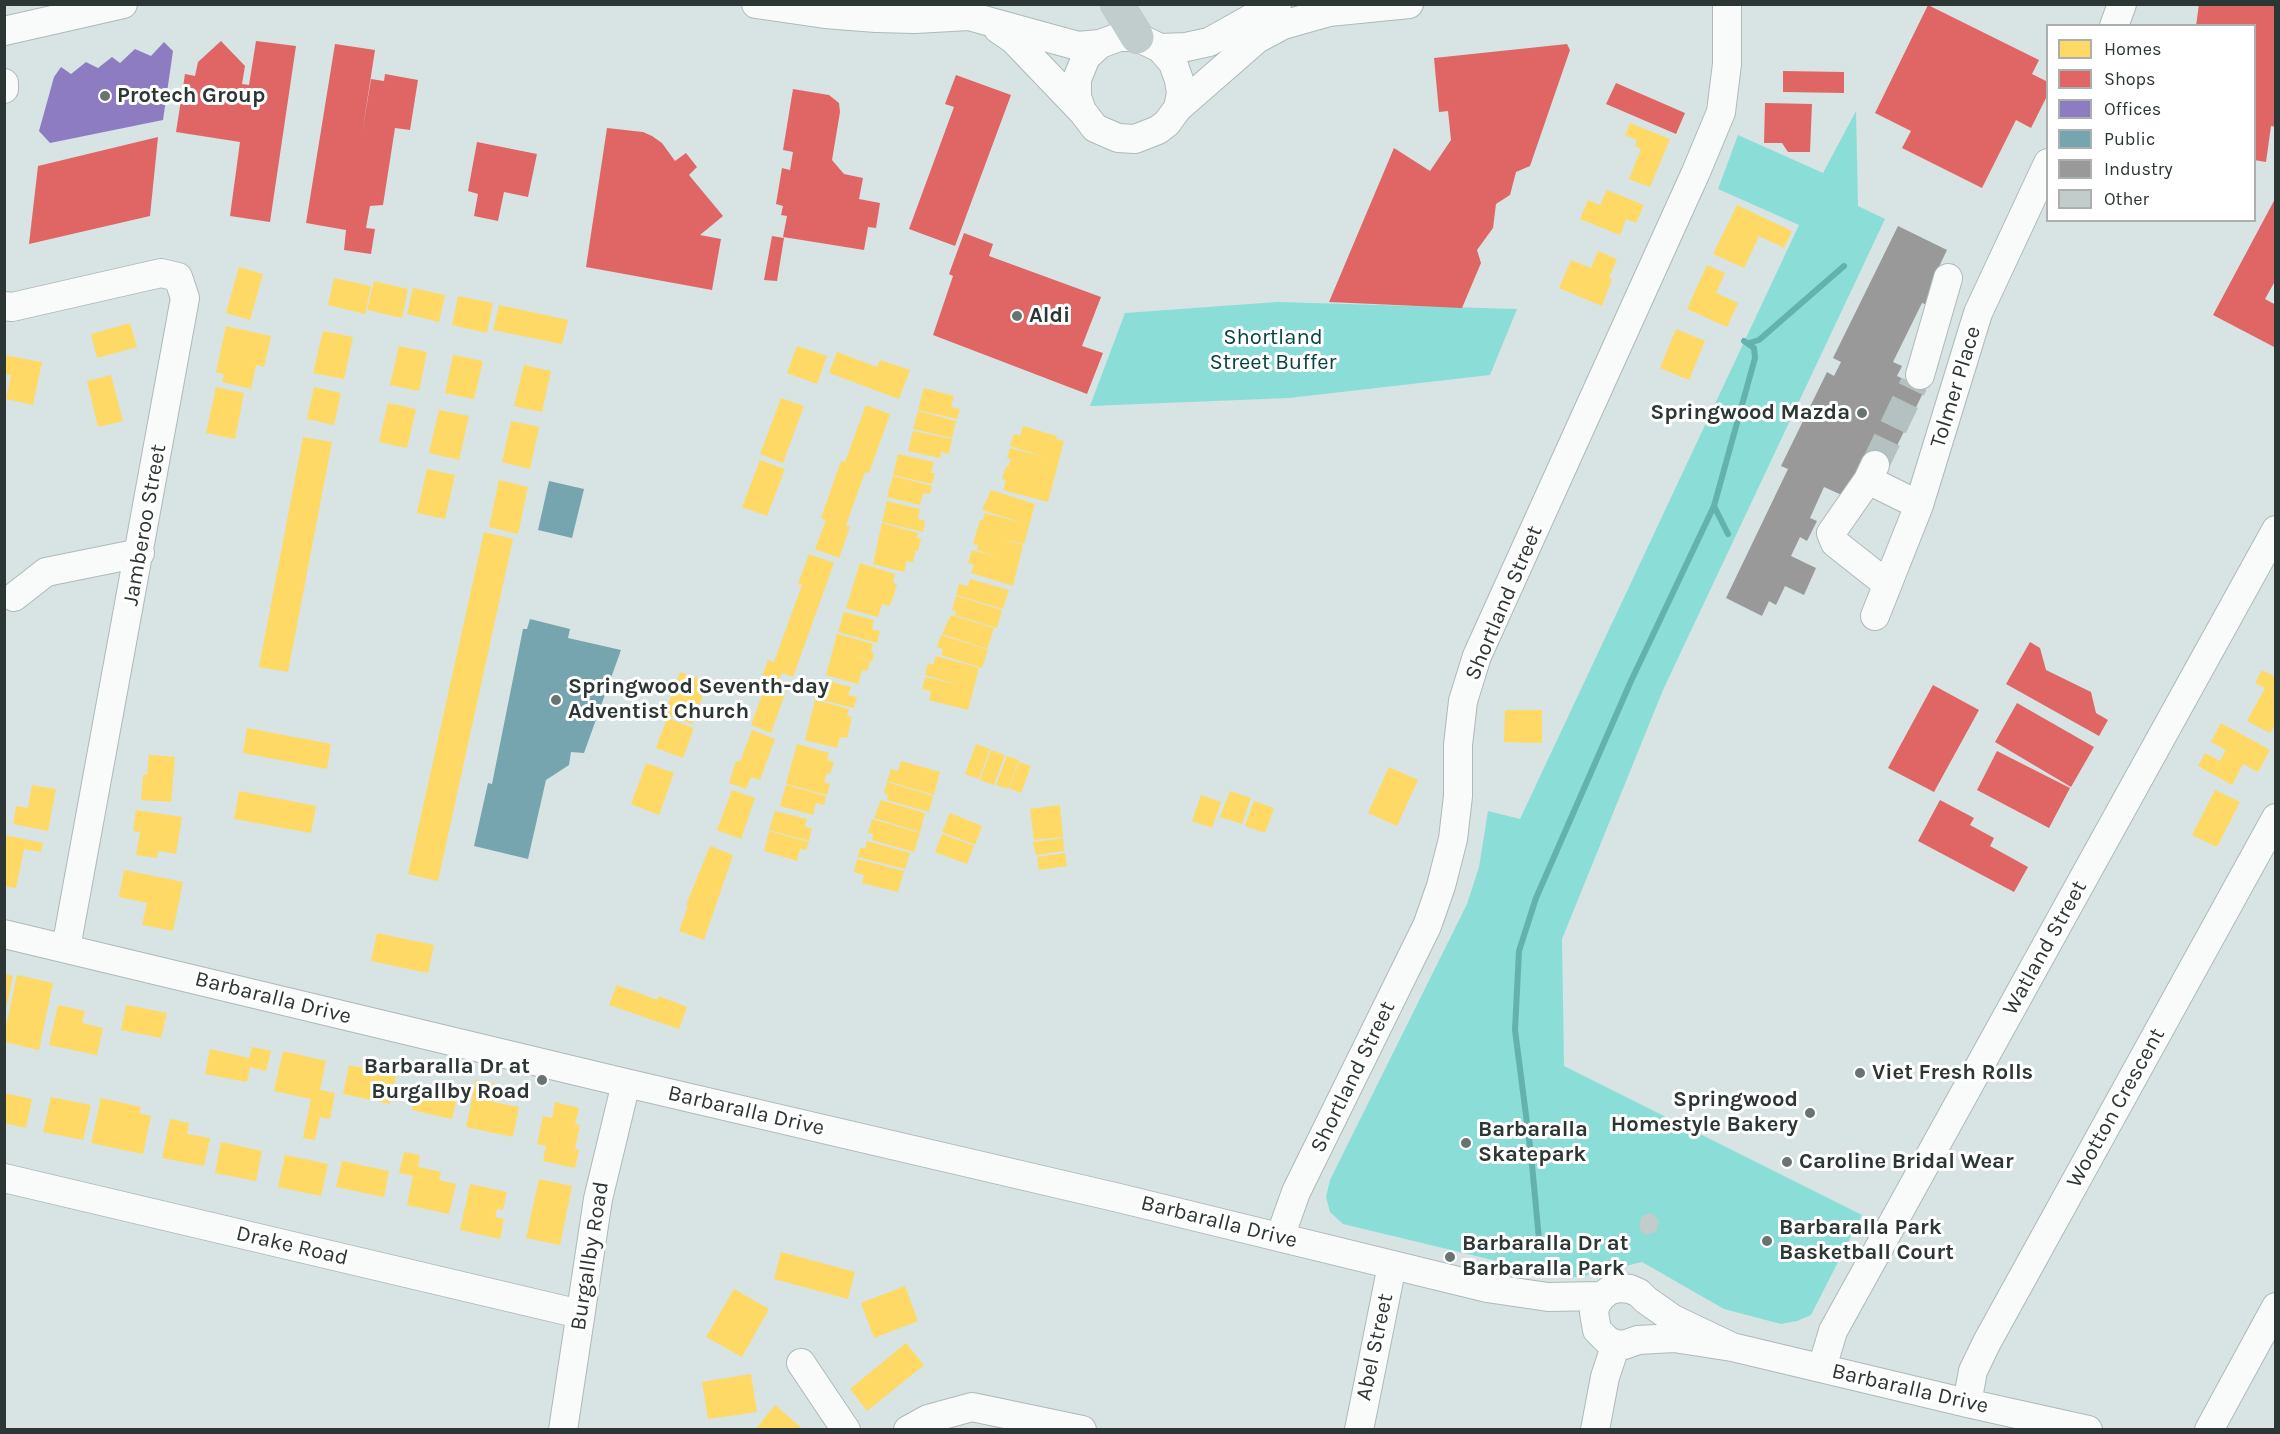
<!DOCTYPE html>
<style>
body{margin:0}
#map{position:relative;width:2280px;height:1434px;overflow:hidden;background:#d7e4e3;font-family:Karla,sans-serif}
canvas{display:block}
.frame{position:absolute;inset:0;border:6px solid #2c3635;pointer-events:none}
.legend{position:absolute;left:2046px;top:24px;width:210px;height:198px;box-sizing:border-box;background:#fff;border:2px solid #abafae;margin:0;padding:8px 10px;list-style:none;font-size:18px;color:#2c3635}
.legend li{display:flex;align-items:center;gap:12px;height:30px}
.legend b{width:30px;border:2px solid #abafae}
</style>
<div id="map">
<canvas width="2280" height="1434"></canvas>
<div class="frame"></div>
<ul class="legend">
<li><b style="height:16px;background:#ffd966"></b>Homes</li>
<li><b style="height:16px;background:#e06666"></b>Shops</li>
<li><b style="height:16px;background:#8e7cc3"></b>Offices</li>
<li><b style="height:16px;background:#76a5af"></b>Public</li>
<li><b style="height:16px;background:#999"></b>Industry</li>
<li><b style="height:16px;background:#c2cccb"></b>Other</li>
</ul>
</div>
<script>
const c = document.querySelector('canvas').getContext('2d');
c.lineJoin = 'round';
function paint(path, color) {
  c.fillStyle = color;
  c.fill(path, 'evenodd');
}
function poly(rows) {
  const path = new Path2D();
  for (const r of rows) {
    path.moveTo(r[0], r[1]);
    for (let i = 2; i < r.length; i += 2) path.lineTo(r[i], r[i + 1]);
  }
  return path;
}
function strokePath(path, color, width, dash) {
  c.strokeStyle = color;
  c.lineWidth = width;
  c.lineCap = dash ? 'butt' : 'round';
  c.setLineDash(dash || []);
  c.stroke(path);
}
function label(font, color, halo, rows, align = 'center') {
  c.font = font + ' Karla,sans-serif';
  c.lineWidth = 6;
  c.setLineDash([]);
  c.textBaseline = 'middle';
  c.strokeStyle = halo;
  c.fillStyle = color;
  for (const [text, x, y, turn = 0] of rows) {
    c.save();
    c.translate(x, y);
    c.rotate((+turn || 0) * Math.PI / 180);
    c.textAlign = isNaN(turn) ? turn : align;
    if (halo) c.strokeText(text, 0, 0);
    c.fillText(text, 0, 0);
    c.restore();
  }
}
const green = poly([
 [1856,111,1858,206,1885,219,1663,690,1562,939,1564,1066,1862,1215,1811,1315,1797,1321,1781,1324,1724,1309,1642,1262,1581,1277,1563,1277,1343,1224,1330,1212,1326,1197,1330,1180,1467,904,1479,867,1488,811,1520,819,1799,225,1718,189,1738,135,1823,173],
 [1277,302,1517,309,1490,375,1289,398,1090,406,1125,313]
]);
const homes = poly([
 [1630,123,1670,139,1650,187,1629,179,1641,149,1635,146,1637,140,1625,135],
 [1607,190,1644,205,1636,223,1626,219,1620,235,1580,219,1588,200,1600,205],
 [1737,205,1792,231,1784,248,1759,236,1744,268,1713,254],
 [1598,251,1617,259,1609,278,1612,279,1602,306,1559,288,1571,260,1591,268],
 [1707,265,1725,273,1716,293,1738,303,1727,327,1687,309],
 [239,267,263,274,250,320,226,313],
 [334,278,371,286,365,314,328,305],
 [374,281,408,289,402,318,367,310],
 [413,288,445,295,439,322,407,314],
 [458,296,493,303,487,333,452,325],
 [499,305,568,320,562,344,493,330],
 [130,323,137,347,97,358,91,334],
 [226,326,271,336,264,367,256,365,251,389,222,382,224,374,216,372],
 [1676,329,1705,341,1689,380,1660,368],
 [323,331,353,337,344,379,313,373],
 [399,346,427,352,419,391,390,385],
 [797,346,827,356,817,384,787,373],
 [837,352,877,367,880,360,910,370,899,399,829,373],
 [4,355,42,362,33,405,6,399,11,375,4,374],
 [453,355,483,361,474,399,445,393],
 [524,365,551,371,542,412,514,406],
 [111,375,123,421,98,427,87,381],
 [216,387,244,393,235,439,206,433],
 [314,387,341,393,334,425,307,419],
 [924,388,954,396,951,407,960,409,957,419,918,410],
 [781,398,804,406,783,463,760,454],
 [388,403,416,409,407,448,379,442],
 [866,405,890,414,869,473,865,472,846,525,850,527,839,558,815,549,826,520,821,518,841,461,845,462],
 [439,410,469,416,459,460,429,453],
 [918,411,956,421,952,438,913,429],
 [511,421,539,427,530,469,502,462],
 [1023,426,1057,436,1056,439,1064,441,1048,502,1003,490,1006,480,1002,479,1006,466,1008,467,1011,459,1007,458,1010,448,1047,458,1010,446,1014,434,1020,436],
 [913,431,952,439,949,454,941,452,940,458,908,451],
 [303,437,332,442,288,672,259,667],
 [898,454,934,462,931,473,935,473,932,484,893,475],
 [760,460,785,469,767,516,742,507],
 [427,469,455,475,445,519,417,513],
 [893,476,932,486,930,494,923,493,920,505,887,497],
 [499,480,528,487,518,534,489,527],
 [991,490,1035,504,1024,544,1004,539,1023,545,1013,586,971,573,974,565,968,563,972,550,998,557,977,550,978,545,973,544,980,520,983,520,985,513,1026,524,982,510],
 [887,501,920,509,918,519,925,521,923,532,882,522],
 [882,523,918,533,917,538,921,539,918,551,916,550,913,562,907,561,904,572,873,564],
 [484,532,513,539,438,881,408,874],
 [809,554,834,563,793,677,782,673,778,683,762,677,768,660,774,662,802,585,798,584],
 [860,563,895,574,893,583,897,584,893,598,889,606,882,604,878,617,846,608],
 [970,579,1009,590,1003,609,956,595,959,584,968,586],
 [956,596,1002,610,997,628,955,615,956,611,952,610],
 [844,612,874,620,872,629,880,631,877,643,838,632],
 [951,615,994,628,987,649,942,634],
 [837,634,873,644,871,652,874,653,872,662,854,657,870,662,867,671,862,670,858,684,826,675],
 [941,635,988,650,982,668,941,655,943,649,937,647],
 [936,656,979,668,968,710,929,700,931,691,922,689,925,677,959,685,925,675,928,663,933,665],
 [2262,670,2276,677,2276,724,2270,733,2247,721,2265,688,2255,683],
 [680,672,708,682,692,724,664,714],
 [820,679,851,687,848,695,857,697,854,708,814,698],
 [766,684,786,691,771,733,751,725],
 [815,700,849,709,847,716,852,717,847,738,840,737,837,748,805,740],
 [1505,710,1542,710,1542,743,1504,742],
 [667,718,694,728,683,758,656,748],
 [2221,723,2270,750,2258,772,2243,764,2232,785,2198,766,2205,753,2220,761,2226,750,2211,742],
 [247,728,331,744,327,769,243,753],
 [752,730,775,739,760,780,751,777,746,789,729,783,736,761,740,762],
 [797,744,829,753,827,760,834,762,830,774,827,773,824,782,830,784,827,795,786,784],
 [976,744,990,749,979,779,965,774],
 [991,750,1005,755,994,785,980,780],
 [149,755,175,757,171,802,141,800,143,775,147,775],
 [1007,756,1019,760,1008,789,996,785],
 [901,761,940,772,934,795,887,781,891,769,898,771],
 [1019,762,1031,766,1021,793,1009,788],
 [646,763,674,773,659,815,631,804],
 [1389,767,1418,780,1397,826,1368,813],
 [887,782,933,796,929,812,887,800,888,795,884,793],
 [32,785,56,789,48,831,13,824,16,806,28,808],
 [786,785,826,796,824,805,816,803,813,815,780,806],
 [732,790,755,798,741,839,717,830],
 [2215,790,2240,802,2217,847,2192,835],
 [239,791,316,806,311,833,234,819],
 [1230,791,1251,798,1242,824,1220,817],
 [1201,795,1221,802,1212,828,1192,821],
 [881,800,925,813,920,832,874,818],
 [1254,801,1274,808,1265,833,1245,826],
 [1060,805,1063,837,1034,840,1030,809],
 [136,810,182,817,176,854,158,851,157,858,136,855,140,832,133,831],
 [775,811,807,819,805,827,812,828,809,841,769,830],
 [950,813,982,826,975,845,942,832],
 [872,819,920,833,914,852,872,840,873,834,868,833],
 [769,831,809,842,806,850,800,849,797,861,764,851],
 [942,834,974,846,967,864,935,852],
 [4,835,43,843,41,852,24,849,16,888,4,886],
 [1063,838,1064,851,1036,855,1033,842],
 [867,841,910,853,905,869,858,857,860,847,865,849],
 [710,846,733,855,704,940,679,931,688,906,686,905],
 [1065,853,1067,866,1039,870,1037,857],
 [857,859,904,871,898,892,862,883,864,875,854,872],
 [124,870,183,882,173,931,142,925,147,903,119,897],
 [377,933,434,945,428,973,371,961],
 [4,974,13,976,6,1009,4,1009],
 [17,975,53,983,39,1050,5,1042,5,1031],
 [617,985,657,1000,659,996,687,1007,679,1029,609,1005],
 [58,1005,85,1011,82,1023,103,1028,97,1055,49,1045],
 [126,1005,167,1013,161,1038,121,1030],
 [252,1047,271,1051,266,1071,250,1067,247,1082,205,1074,210,1049,249,1058],
 [283,1051,326,1061,320,1090,335,1093,330,1119,320,1117,315,1140,303,1138,311,1099,274,1091],
 [349,1065,396,1075,390,1104,343,1094],
 [476,1080,496,1084,493,1102,519,1107,513,1137,466,1127],
 [417,1089,457,1098,452,1119,412,1110],
 [4,1093,32,1099,26,1128,4,1123],
 [51,1097,91,1105,83,1140,43,1132],
 [101,1098,141,1107,139,1113,151,1116,143,1154,91,1143],
 [555,1102,579,1108,575,1124,580,1125,575,1149,579,1150,575,1168,543,1161,546,1146,537,1144,543,1116,552,1118],
 [170,1119,189,1123,187,1134,210,1138,204,1166,162,1158],
 [221,1142,262,1151,256,1181,215,1173],
 [404,1152,420,1155,418,1167,441,1172,439,1180,456,1184,449,1214,407,1205,413,1176,399,1173],
 [285,1155,328,1164,321,1196,278,1187],
 [342,1161,389,1171,384,1197,336,1187],
 [539,1179,572,1186,560,1245,526,1238],
 [470,1184,507,1192,503,1210,497,1209,495,1217,504,1219,500,1239,460,1230],
 [781,1252,855,1272,848,1299,774,1279],
 [905,1286,918,1321,874,1338,861,1303],
 [734,1289,769,1309,742,1357,706,1337],
 [906,1343,924,1365,867,1411,850,1389],
 [751,1374,757,1412,708,1419,702,1382],
 [775,1405,804,1430,755,1430]
]);
const shops = poly([
 [2199,4,2276,4,2276,127,2271,126,2266,162,2254,160,2254,26,2196,26],
 [1928,5,2039,60,2032,74,2048,82,2048,94,2031,128,2016,120,1982,188,1902,148,1911,131,1875,113],
 [221,41,245,66,242,84,249,85,256,41,296,46,270,222,230,216,240,142,176,132,185,74,195,76,198,62],
 [335,44,375,50,362,134,371,79,384,81,385,74,418,80,410,130,395,128,383,205,370,206,366,228,375,229,371,254,344,250,346,230,306,223],
 [1567,44,1570,50,1530,166,1516,172,1510,195,1496,204,1493,228,1477,250,1481,263,1462,308,1329,302,1394,148,1430,171,1451,140,1448,111,1439,112,1434,58],
 [1783,71,1844,72,1844,93,1783,92],
 [956,75,1011,95,955,246,909,229,954,107,945,104],
 [1616,83,1685,113,1676,134,1606,104],
 [793,89,829,95,839,103,840,112,832,160,844,174,863,178,859,199,880,203,876,228,868,227,864,250,783,237,787,216,781,215,783,206,776,204,782,168,790,170,793,152,783,150],
 [1765,103,1812,104,1810,152,1788,152,1782,143,1764,143],
 [607,128,643,132,652,136,662,143,675,161,686,153,697,167,689,175,723,216,700,235,721,239,712,290,586,267],
 [158,137,150,216,29,244,38,166],
 [477,142,537,154,528,197,504,192,498,221,474,216,478,194,468,191],
 [2276,197,2276,284,2274,283,2265,299,2276,305,2276,348,2213,315],
 [964,233,993,244,989,256,1101,297,1082,346,1103,353,1087,394,933,335,953,276,949,274],
 [772,236,784,238,777,281,764,280],
 [2030,642,2040,648,2046,670,2091,692,2096,713,2108,720,2099,736,2006,684],
 [1933,685,1979,710,1934,792,1888,768],
 [2017,703,2094,747,2071,787,1995,742],
 [1997,751,2070,788,2049,828,1977,790],
 [1940,800,1974,818,1970,825,1994,838,1990,846,2028,867,2014,892,1918,841]
]);
const offices = poly([
 [164,42,173,51,163,120,50,143,39,131,54,77,61,67,71,74,86,62,98,68,112,57,120,63,135,49,151,56]
]);
const public = poly([
 [549,481,584,489,572,538,538,530],
 [530,619,570,629,568,638,621,650,584,753,571,752,569,765,546,780,528,859,474,846,488,783,492,784,523,629,527,629]
]);
const industry = poly([
 [1898,226,1947,250,1932,281,1941,285,1930,306,1922,303,1893,362,1902,366,1897,376,1925,389,1885,470,1862,460,1844,496,1824,487,1810,518,1817,521,1807,541,1800,537,1791,556,1816,568,1804,595,1785,586,1776,605,1769,601,1762,616,1726,598,1788,469,1781,466,1827,372,1834,376,1841,362,1833,358]
]);
const stream = poly([
 [1749,343,1759,340,1844,266],
 [1714,506,1728,534],
 [1540,1250,1531,1154,1515,1030,1519,951,1536,898,1631,681,1714,506,1755,358,1754,348,1744,341]
]);
const building = poly([
 [1651,1213,1659,1220,1656,1232,1645,1235,1639,1228,1642,1216]
]);
const minorTunnel = poly([
 [1875,465,1914,384]
]);
const minor = poly([
 [756,4,825,14,876,18,915,19,969,16,1078,46,1100,44,1119,37,1137,37,1160,48,1173,63,1179,80,1181,93,1178,108,1167,123,1158,130,1135,139,1118,138,1095,128,1082,111,1077,97,1077,79,1086,57,1100,44],
 [2114,26,2122,4],
 [998,29,1014,40,1082,111],
 [4,31,123,4],
 [1160,48,1186,47,1209,42,1277,4],
 [4,83,4,89],
 [1178,108,1257,39,1283,25,1329,12,1409,4],
 [4,306,12,307,161,273,178,277,185,298,66,948],
 [1920,375,1948,278],
 [1875,465,1868,480,1831,533,1835,543,1887,584],
 [1868,480,1919,505],
 [14,597,46,572,140,553],
 [1875,616,1919,505,1978,313,2048,163],
 [4,934,626,1083,1119,1198,1487,1288,1548,1297,1602,1296],
 [4,1178,580,1314],
 [1280,1237,1296,1192,1427,926,1441,886,1453,839,1458,796,1458,745,1463,701,1477,656,1696,172,1721,112,1727,64,1727,4],
 [1732,1347,1673,1319,1646,1300,1639,1293,1630,1289,1620,1288,1610,1290,1602,1296,1596,1304,1594,1313,1597,1330,1608,1341,1616,1344,1624,1345,1638,1340,1674,1338,1732,1347,1967,1403,2088,1430],
 [801,1363,846,1430],
 [1822,1368,1833,1331,2276,530],
 [1967,1403,1973,1371,1987,1342,2276,818],
 [563,1430,598,1199,626,1083],
 [908,1430,928,1419,972,1407,1082,1430],
 [1359,1430,1392,1265],
 [1595,1430,1605,1377,1616,1344],
 [2209,1430,2276,1307]
]);
const highway = poly([
 [1117,4,1137,37]
]);
const markers = [
 [105,96,6,"#687372"],
 [1017,316,6,"#687372"],
 [1862,413,6,"#687372"],
 [556,700,6,"#687372"],
 [1860,1073,6,"#687372"],
 [542,1080,6,"#687372"],
 [1810,1113,6,"#687372"],
 [1466,1143,6,"#687372"],
 [1787,1162,6,"#687372"],
 [1767,1241,6,"#687372"],
 [1450,1257,6,"#687372"]
];
const poiNames = [
 ["Protech Group",117,96],
 ["Aldi",1029,316],
 ["Springwood Mazda",1850,413,"right"],
 ["Springwood Seventh-day",568,687],
 ["Adventist Church",568,712],
 ["Barbaralla Dr at",530,1067,"right"],
 ["Burgallby Road",530,1092,"right"],
 ["Viet Fresh Rolls",1872,1073],
 ["Springwood",1798,1100,"right"],
 ["Homestyle Bakery",1798,1125,"right"],
 ["Barbaralla",1478,1130],
 ["Skatepark",1478,1155],
 ["Caroline Bridal Wear",1799,1162],
 ["Barbaralla Park",1779,1228],
 ["Basketball Court",1779,1253],
 ["Barbaralla Dr at",1462,1244],
 ["Barbaralla Park",1462,1269]
];
const parkNames = [
 ["Shortland",1273,338],
 ["Street Buffer",1273,363]
];
const streetNames = [
 ["Tolmer Place",1956,387,-73],
 ["Jamberoo Street",145,525,-80],
 ["Shortland Street",1504,603,-67],
 ["Watland Street",2045,948,-61],
 ["Barbaralla Drive",273,998,14],
 ["Shortland Street",1353,1077,-64],
 ["Wootton Crescent",2116,1108,-61],
 ["Barbaralla Drive",746,1111,13],
 ["Barbaralla Drive",1219,1222,14],
 ["Drake Road",292,1246,13],
 ["Burgallby Road",590,1256,-81],
 ["Abel Street",1375,1347,-78],
 ["Barbaralla Drive",1910,1389,13]
];
paint(green, '#8bddd8');
paint(homes, '#ffd966');
paint(shops, '#e06666');
paint(offices, '#8e7cc3');
paint(public, '#76a5af');
paint(industry, '#999');
strokePath(stream, '#64b2ad', 6);
paint(building, '#c2cccb');
strokePath(minorTunnel, '#b5c1c0', 28, [28, 14]);
strokePath(minor, '#aeb9b8', 30);
strokePath(highway, '#b7bebd', 34);
strokePath(minor, '#f9fbfb', 28);
strokePath(highway, '#c1cdcd', 33);
for (const [x, y, r, color] of markers) {
  const dot = new Path2D();
  dot.arc(x, y, r, 0, 2 * Math.PI);
  c.fillStyle = color;
  c.fill(dot);
  strokePath(dot, '#fff', 2);
}
label('bold 22px', '#2c3635', '#fff', poiNames, 'left');
label('22px', '#044542', '#fff', parkNames);
label('22px', '#2c3635', '#fff', streetNames);
</script>
